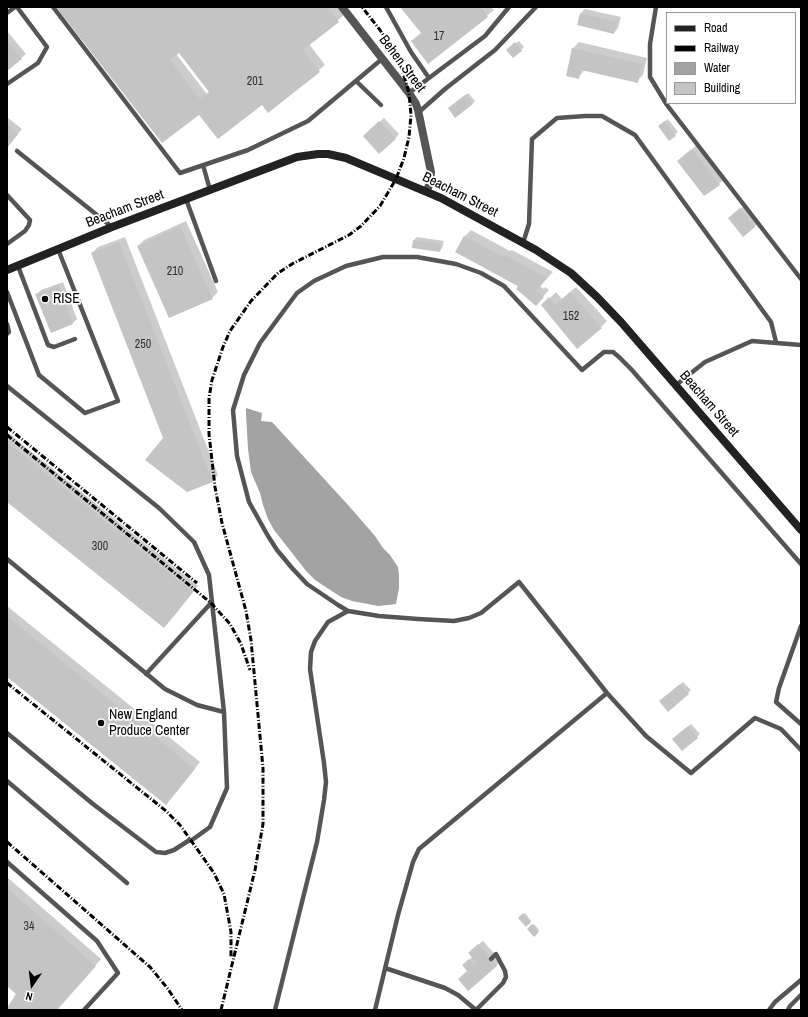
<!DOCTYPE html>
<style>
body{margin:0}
#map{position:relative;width:808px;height:1017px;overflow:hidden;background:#fff;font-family:"Archivo Narrow",sans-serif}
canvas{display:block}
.frame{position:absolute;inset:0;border:8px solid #000;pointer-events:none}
.legend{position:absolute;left:666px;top:12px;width:130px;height:92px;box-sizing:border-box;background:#fff;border:1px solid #999;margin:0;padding:5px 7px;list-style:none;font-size:12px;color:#000}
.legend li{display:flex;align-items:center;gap:8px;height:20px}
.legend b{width:20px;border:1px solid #999}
.north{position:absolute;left:12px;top:965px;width:40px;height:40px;-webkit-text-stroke:3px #fff;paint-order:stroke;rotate:194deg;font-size:11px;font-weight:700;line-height:16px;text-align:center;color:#000}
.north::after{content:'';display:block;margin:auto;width:14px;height:18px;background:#000;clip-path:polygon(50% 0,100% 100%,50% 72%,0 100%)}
</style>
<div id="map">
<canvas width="808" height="1017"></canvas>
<div class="frame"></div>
<ul class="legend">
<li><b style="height:5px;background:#222"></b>Road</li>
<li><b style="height:5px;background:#000"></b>Railway</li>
<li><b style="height:11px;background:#a3a3a3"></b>Water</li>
<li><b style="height:11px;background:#c4c4c4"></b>Building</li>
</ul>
<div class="north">N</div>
</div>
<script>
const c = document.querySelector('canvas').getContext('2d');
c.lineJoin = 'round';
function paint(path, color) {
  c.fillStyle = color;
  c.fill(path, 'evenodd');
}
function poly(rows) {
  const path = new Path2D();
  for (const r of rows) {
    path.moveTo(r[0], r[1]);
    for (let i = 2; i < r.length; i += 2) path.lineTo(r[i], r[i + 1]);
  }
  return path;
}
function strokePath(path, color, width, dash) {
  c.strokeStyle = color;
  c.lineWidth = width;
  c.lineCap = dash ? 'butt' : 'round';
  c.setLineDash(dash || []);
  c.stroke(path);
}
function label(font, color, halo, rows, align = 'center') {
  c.font = font + ' "Archivo Narrow",sans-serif';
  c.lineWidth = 3.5;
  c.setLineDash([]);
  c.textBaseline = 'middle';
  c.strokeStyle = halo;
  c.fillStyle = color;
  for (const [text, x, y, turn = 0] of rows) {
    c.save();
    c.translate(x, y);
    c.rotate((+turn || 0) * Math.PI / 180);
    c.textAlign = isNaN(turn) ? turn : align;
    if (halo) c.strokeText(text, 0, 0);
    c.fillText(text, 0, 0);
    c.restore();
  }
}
const water = poly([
 [246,408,262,413,261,421,272,422,349,506,375,536,383,548,390,555,398,567,399,575,399,588,396,604,378,606,352,601,341,597,315,580,307,572,274,530,268,519,263,505,260,493,251,472,248,449,246,414]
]);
const shadow = poly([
 [57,7,338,7,344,15,309,44,325,65,268,111,262,104,199,113],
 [179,52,210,91,207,94,176,54],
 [402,7,491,7,494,10,429,62,422,33],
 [585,9,621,17,618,28,614,33,581,13],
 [7,31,26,54,7,70],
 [519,41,524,47,521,50,510,47],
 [579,42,647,58,643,75,637,81,585,69,578,78,573,48],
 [468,93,475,101,472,104,452,105],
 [7,117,22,129,7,147],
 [384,118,399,134,395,139,369,131],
 [668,119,678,132,669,140,662,123],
 [697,145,723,180,719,184,683,156],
 [744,206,757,224,754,227,732,215],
 [186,221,218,292,212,298,138,246,144,240],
 [471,230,510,251,512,250,553,272,540,286,544,289,545,287,549,290,541,299,456,252,465,236],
 [125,237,218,475,212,481,164,438,92,253,98,247],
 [417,237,444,241,442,248,440,251,413,247,414,240],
 [63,282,77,319,73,323,37,294,41,290],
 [576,287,607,321,601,327,542,306,556,292,562,299],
 [7,432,198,586,170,621,7,500],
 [7,606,200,762,166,804,7,676],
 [683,682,691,690,688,693,663,699],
 [691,724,700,734,697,737,676,736],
 [7,877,101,959,57,1010,7,1010,18,994,7,985],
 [525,913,531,921,526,925,519,918],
 [534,924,539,930,534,935,528,929],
 [483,941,501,961,496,966,468,971,468,961,473,956,474,948]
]);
const building = poly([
 [56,7,327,7,339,22,303,50,320,72,268,113,262,105,218,139,199,115,162,143],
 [179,53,209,92,200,99,170,60],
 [400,7,481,7,488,17,428,64,411,41,421,33],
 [580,13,617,22,614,34,577,25],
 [7,40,22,59,7,71],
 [515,42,522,51,513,58,506,50],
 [572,48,642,64,638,83,581,70,579,79,566,76],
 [465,95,473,104,455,118,448,108],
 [379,121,396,139,379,154,363,136],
 [665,121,676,136,669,141,658,126],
 [7,124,18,134,7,148],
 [692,149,720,185,704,196,677,161],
 [740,208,755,227,743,237,728,218],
 [180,226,213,299,169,318,137,246],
 [464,236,504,257,505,255,547,278,535,293,537,294,538,292,544,297,536,306,516,289,518,286,455,252],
 [413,240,441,244,440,252,412,248],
 [119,242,213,482,187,492,145,460,163,438,91,253],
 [59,285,73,324,51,333,35,294],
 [570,292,602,328,577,349,541,305,549,297,555,305],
 [7,442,193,592,164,628,7,502],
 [7,616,195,769,166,805,7,677],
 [680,684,689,694,668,712,659,701],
 [688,726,698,738,682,751,672,739],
 [7,888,96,966,57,1010,7,1010,7,1008,16,994,7,986],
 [523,913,531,922,526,927,518,918],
 [532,924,539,932,534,937,527,929],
 [478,944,497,966,468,991,458,979,467,971,462,965,469,959,474,965,477,963,468,953]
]);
const service = poly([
 [53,7,180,173,248,150,308,121,382,59],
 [386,7,411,52,429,78],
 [656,7,650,44,650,77,667,105,801,279],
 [7,13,15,7],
 [356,81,381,105],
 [7,84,38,63,47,47,17,7],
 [409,93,485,36,509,7],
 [419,112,445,89,495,50,536,7],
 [17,151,112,227],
 [203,165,210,190],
 [7,195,30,220,29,225,25,231,7,244],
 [186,199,216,281],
 [523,243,529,224,532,139,557,118,585,116,602,116,635,135,771,322,776,342],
 [18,266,48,345,54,347,75,339],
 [7,292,39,375,85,413,118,401,58,249],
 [7,324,9,332,7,334],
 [676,385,705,362,752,341,801,345],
 [7,386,159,508,194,542,209,575,224,712,227,788,210,827,192,840,188,841,174,850,165,853,156,852,93,804,7,733],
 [7,559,165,689,197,705,224,712],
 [801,564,631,369,619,357,613,352,604,352,582,370,504,286,481,273,456,264,417,257,383,257,346,266,314,281,297,293,288,305,260,343,244,375,233,410,237,456,249,502,268,536,277,550,292,568,307,584,338,605,348,611,379,616,418,619,454,621,469,618,481,613,519,582,607,693,646,736,691,773,755,718,781,729,801,750],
 [801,626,779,688,776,702,801,724],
 [146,674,211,603],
 [7,781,127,883],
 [7,862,97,941,118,973,84,1010],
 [385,968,445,988,458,995,476,1010],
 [275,1010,317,842,324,800,326,782,324,763,310,669,311,652,315,641,328,622,348,611],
 [375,1010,398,915,413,862,419,849,607,693],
 [476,1010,503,983,506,977,505,971,496,954,491,959],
 [769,1010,775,1002,801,980],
 [788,1010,790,1006,801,995]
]);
const minor = poly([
 [342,7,409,93,416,104,418,110,431,172,430,182,427,191]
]);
const secondary = poly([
 [7,270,112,227,297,157,318,154,328,154,346,158,441,198,536,250,571,273,597,297,621,322,801,530]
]);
const rail = poly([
 [7,427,197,583],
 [7,435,211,603,230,624,235,633,241,644,250,670],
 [7,683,166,811,180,825,214,873,224,894,231,932,231,957],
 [7,842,150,967,168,989,182,1010],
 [221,1010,255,870,263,824,263,768,251,640,246,611,222,523,215,487,209,434,209,398,212,380,223,347,230,331,251,301,278,273,292,264,349,235,361,226,380,206,396,179,404,158,409,137,411,115,409,93,402,69,393,50,380,30,362,7]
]);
const markers = [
 [45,299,4,"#000"],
 [101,723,4,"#000"]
];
const numberNames = [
 ["17",439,37],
 ["201",255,82],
 ["210",175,272],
 ["152",571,317],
 ["250",143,345],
 ["300",100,547],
 ["34",29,927]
];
const streetNames = [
 ["Behen Street",402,64,53],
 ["Beacham Street",460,195,27],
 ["Beacham Street",125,209,-21],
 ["Beacham Street",709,404,49]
];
const poiNames = [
 ["RISE",53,299],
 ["New England",109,715],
 ["Produce Center",109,731]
];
paint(water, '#a3a3a3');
paint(shadow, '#0003');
paint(building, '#c4c4c4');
strokePath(service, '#555', 4.5);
strokePath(minor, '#555', 8);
strokePath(secondary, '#222', 8);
strokePath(rail, '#000', 3, [6, 2, 1, 2]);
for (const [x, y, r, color] of markers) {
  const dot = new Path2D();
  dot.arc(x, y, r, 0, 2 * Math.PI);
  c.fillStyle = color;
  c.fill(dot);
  strokePath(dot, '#fff', 1.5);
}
label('12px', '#313131', null, numberNames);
label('14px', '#000', '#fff', streetNames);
label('14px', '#000', '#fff', poiNames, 'left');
</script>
